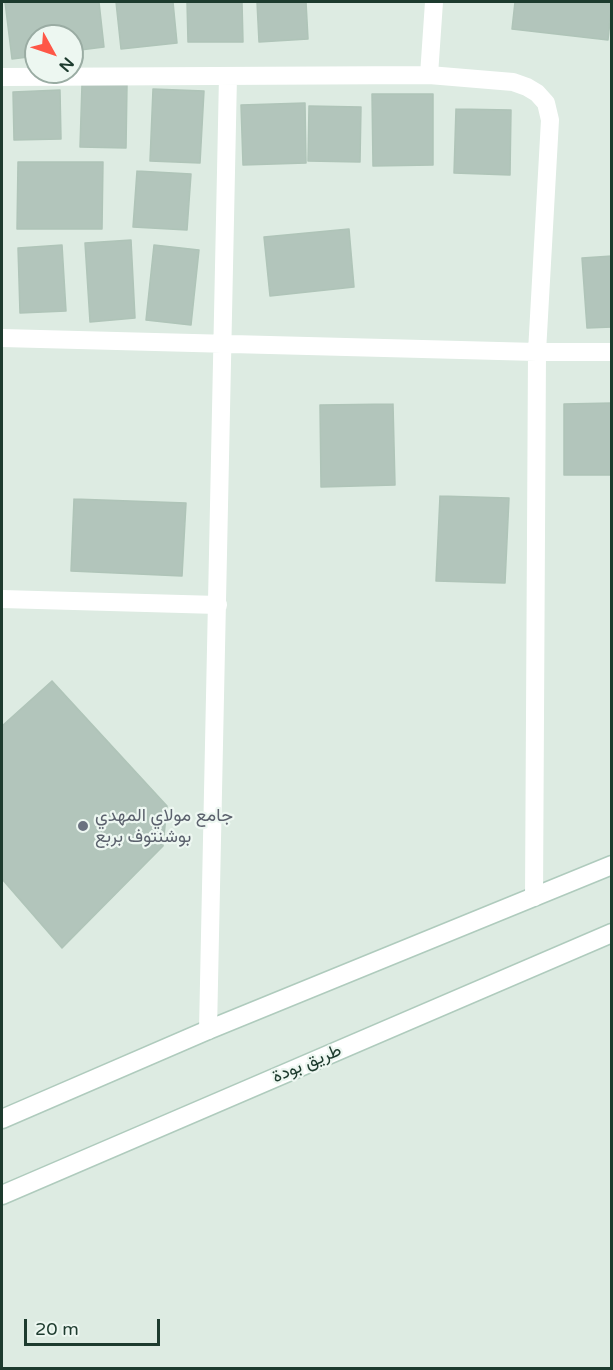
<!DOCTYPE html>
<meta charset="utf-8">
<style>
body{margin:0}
#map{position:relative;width:613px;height:1370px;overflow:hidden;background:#ddebe2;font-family:"Varela Round",sans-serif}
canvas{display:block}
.frame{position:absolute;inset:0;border:3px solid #1d3b2e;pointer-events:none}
.north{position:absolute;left:24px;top:24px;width:60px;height:60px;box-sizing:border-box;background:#edf7f1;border:2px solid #9aaca3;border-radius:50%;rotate:130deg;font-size:16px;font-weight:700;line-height:24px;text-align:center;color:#1d3b2e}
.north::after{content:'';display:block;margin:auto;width:21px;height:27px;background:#fe5747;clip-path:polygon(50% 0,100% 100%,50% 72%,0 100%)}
.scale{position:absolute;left:24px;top:1319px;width:136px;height:27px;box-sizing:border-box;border:3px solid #1d3b2e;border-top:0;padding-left:8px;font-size:18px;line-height:21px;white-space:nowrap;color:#1d3b2e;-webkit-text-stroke:4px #edf7f1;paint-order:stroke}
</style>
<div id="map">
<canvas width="613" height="1370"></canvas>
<div class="frame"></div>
<div class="north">N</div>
<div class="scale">20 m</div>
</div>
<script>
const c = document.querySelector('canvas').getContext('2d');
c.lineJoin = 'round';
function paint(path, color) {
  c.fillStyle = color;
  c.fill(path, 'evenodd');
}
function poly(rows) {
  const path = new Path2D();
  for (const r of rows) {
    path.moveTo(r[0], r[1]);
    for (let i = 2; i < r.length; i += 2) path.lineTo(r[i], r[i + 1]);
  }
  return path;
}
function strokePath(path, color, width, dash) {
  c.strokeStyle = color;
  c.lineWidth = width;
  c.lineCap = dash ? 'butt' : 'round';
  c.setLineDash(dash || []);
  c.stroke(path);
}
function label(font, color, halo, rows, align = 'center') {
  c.font = font + ' "Varela Round",Vazirmatn,sans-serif';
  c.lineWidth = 4.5;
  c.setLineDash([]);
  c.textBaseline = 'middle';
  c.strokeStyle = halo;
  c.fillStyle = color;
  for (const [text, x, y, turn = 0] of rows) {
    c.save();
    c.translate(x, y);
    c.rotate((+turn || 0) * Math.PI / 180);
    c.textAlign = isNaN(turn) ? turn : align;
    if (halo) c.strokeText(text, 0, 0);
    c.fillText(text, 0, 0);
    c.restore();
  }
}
const building = poly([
 [5,2,99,2,104,47,72,51,72,36,36,36,36,56,12,59,5,2],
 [116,2,173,2,177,43,121,49,116,2],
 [187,2,242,2,243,42,188,42,187,2],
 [257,2,306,2,308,39,259,42,257,2],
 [515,2,612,2,608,40,512,29,515,2],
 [82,84,127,85,126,148,80,147,82,84],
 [153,89,204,91,200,163,150,161,153,89],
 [60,90,61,139,14,140,13,92,60,90],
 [372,94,433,94,433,165,373,166,372,94],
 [305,103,306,163,243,165,241,105,305,103],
 [309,106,361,107,360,162,308,161,309,106],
 [456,109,511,110,510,175,454,173,456,109],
 [18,162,103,162,102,229,17,229,18,162],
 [137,171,191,174,187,230,133,227,137,171],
 [349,229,354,287,270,296,264,237,349,229],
 [131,240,135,318,90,322,85,243,131,240],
 [62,245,66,311,20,313,18,248,62,245],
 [154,245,199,250,191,325,146,320,154,245],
 [612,256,612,327,587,328,582,258,612,256],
 [612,403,612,475,564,475,564,404,612,403],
 [393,404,395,485,321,487,320,405,393,404],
 [440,496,509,498,505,583,436,581,440,496],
 [74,499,186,503,182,576,71,571,74,499],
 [52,681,167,806,163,846,62,948,2,879,2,726,52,681]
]);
const minor = poly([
 [429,75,434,2],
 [2,77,429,75,513,82,527,87,537,93,546,103,550,120,537,352,534,897],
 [2,338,537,352,612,352],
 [2,599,218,605],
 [208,1030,228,76]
]);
const secondary = poly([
 [2,1119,208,1030,612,865],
 [2,1195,612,933]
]);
const markers = [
 [83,826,6,"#6b7280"]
];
const worshipNames = [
 ["جامع مولاي المهدي",95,816],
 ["بوشنتوف بربع",95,837]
];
const streetNames = [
 ["طريق بودة",307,1064,-23]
];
paint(building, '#b2c5bb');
strokePath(building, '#afc4b8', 1.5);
strokePath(secondary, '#afcbbd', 21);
strokePath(minor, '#fff', 18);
strokePath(secondary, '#fff', 18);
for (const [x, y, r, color] of markers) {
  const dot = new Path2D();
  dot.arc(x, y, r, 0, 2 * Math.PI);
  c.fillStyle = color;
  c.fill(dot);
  strokePath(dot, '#edf7f1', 2);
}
label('18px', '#5b616d', '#edf7f1', worshipNames, 'left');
label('18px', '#1d3b2e', '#edf7f1', streetNames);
</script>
